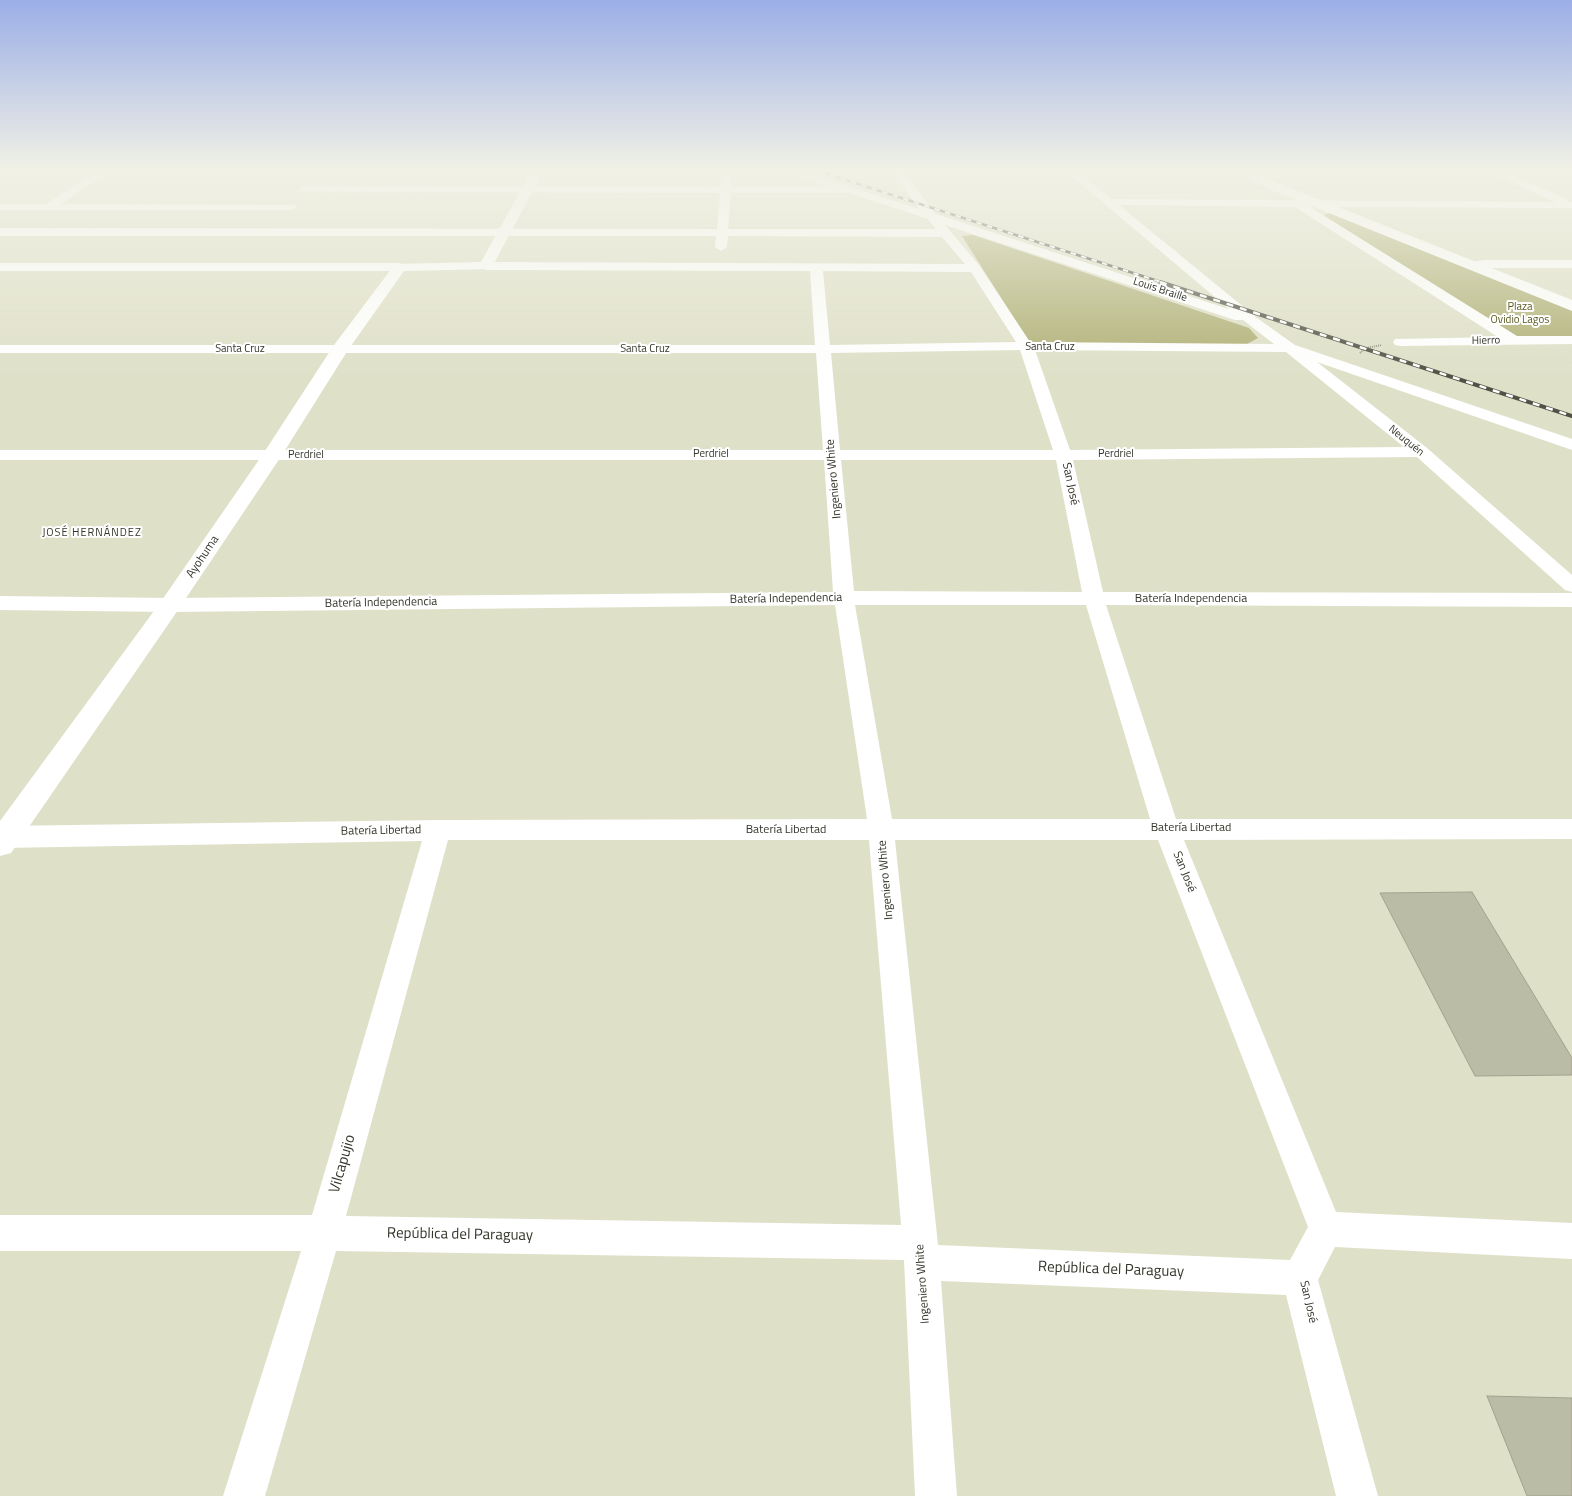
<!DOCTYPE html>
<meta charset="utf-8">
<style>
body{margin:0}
canvas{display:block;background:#dfe0c8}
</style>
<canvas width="1572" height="1496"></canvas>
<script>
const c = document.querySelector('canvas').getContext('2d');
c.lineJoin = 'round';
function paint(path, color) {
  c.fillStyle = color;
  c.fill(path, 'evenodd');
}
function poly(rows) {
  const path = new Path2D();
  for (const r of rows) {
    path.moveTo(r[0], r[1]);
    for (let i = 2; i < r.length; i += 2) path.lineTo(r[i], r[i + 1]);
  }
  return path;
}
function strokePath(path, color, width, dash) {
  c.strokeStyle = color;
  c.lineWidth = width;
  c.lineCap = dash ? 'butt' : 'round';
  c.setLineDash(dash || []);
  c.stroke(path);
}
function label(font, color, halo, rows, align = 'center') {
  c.font = font + ' "Titillium Web",sans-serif';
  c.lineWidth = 4;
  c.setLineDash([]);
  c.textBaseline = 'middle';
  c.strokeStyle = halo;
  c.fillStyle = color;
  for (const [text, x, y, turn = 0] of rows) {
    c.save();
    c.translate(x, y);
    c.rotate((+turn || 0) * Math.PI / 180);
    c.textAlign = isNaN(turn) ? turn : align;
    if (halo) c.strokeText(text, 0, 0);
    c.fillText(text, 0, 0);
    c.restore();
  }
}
const green = poly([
 [1333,213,1572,306,1572,340,1515,341,1322,218,1326,214],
 [973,235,1249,328,1258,338,1247,344,1031,345,962,236]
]);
const building = poly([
 [1472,892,1572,1058,1572,1075,1475,1076,1380,893,1472,892],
 [1487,1396,1572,1398,1572,1496,1527,1496,1487,1396]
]);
const path = poly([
 [1360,353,1366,348,1382,345]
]);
const minor = poly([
 [0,168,313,168,308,171,110,171,61,204,295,205,297,207,291,210,0,210,0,204,46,204,96,171,0,171,0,168],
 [720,168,730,168,731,187,829,187,778,170,777,168,791,168,919,209,890,168,900,168,936,214,1229,309,1062,168,1073,168,1111,199,1555,202,1482,168,1495,168,1567,199,1568,202,1572,202,1572,208,1310,207,1517,336,1572,336,1572,344,1400,346,1395,345,1393,342,1395,339,1498,337,1295,207,1119,205,1257,318,1295,345,1572,439,1572,450,1317,362,1427,448,1572,575,1572,592,1565,590,1417,457,1073,460,1103,592,1572,593,1572,607,1106,605,1176,819,1572,819,1572,839,1184,840,1336,1212,1572,1223,1572,1259,1335,1247,1318,1280,1378,1496,1336,1496,1286,1295,941,1281,957,1496,915,1496,904,1260,336,1251,265,1496,223,1496,301,1251,0,1251,0,1215,312,1215,422,841,0,848,0,826,438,820,867,819,835,605,170,612,0,610,0,596,170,598,833,592,824,460,0,460,0,450,823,450,816,353,0,353,0,345,815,345,810,271,486,270,480,266,486,262,965,264,942,237,728,236,727,247,721,251,715,247,716,236,0,236,0,228,717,229,720,193,304,192,299,189,304,186,721,187,720,168],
 [731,193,849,193,928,219,936,229,728,229,731,193],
 [945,225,1235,320,1243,320,1274,344,1030,342,979,265,945,225],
 [823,271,971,272,1016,342,830,345,823,271],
 [1020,350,1053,450,840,450,831,353,1020,350],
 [1035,350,1286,352,1404,447,1070,450,1035,350],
 [841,460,1056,460,1082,592,854,591,841,460],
 [855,605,1086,605,1150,819,892,819,855,605],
 [448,840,869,840,901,1225,346,1216,448,840],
 [895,840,1158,840,1308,1227,1290,1260,938,1245,895,840],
 [1483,260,1572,260,1572,268,1483,268,1473,270,1467,266,1469,263,1483,260],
 [0,263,400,263,406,267,400,271,0,271,0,263]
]);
const tertiary = poly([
 [533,168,545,168,491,269,404,271,348,350,282,455,178,610,11,853,0,856,0,821,162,600,263,454,334,345,395,264,481,262,533,168]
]);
const primary = poly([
 [1234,168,1248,168,1275,182,1572,300,1572,311,1267,188,1234,168]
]);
const railFar1 = poly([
 [809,168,1164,283]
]);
const rail = poly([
 [1160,282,1572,416]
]);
const farStreetnames = [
 ["Louis Braille",1160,290,18],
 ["Hierro",1486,341,-1],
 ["Santa Cruz",1050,347],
 ["Santa Cruz",240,349],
 ["Santa Cruz",645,349],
 ["Neuquén",1406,441,39],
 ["Perdriel",711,454],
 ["Perdriel",1116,454],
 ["Perdriel",306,455]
];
const farParknames = [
 ["Plaza",1520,307],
 ["Ovidio Lagos",1520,320]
];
const farNeighbourhoodnames = [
 ["JOSÉ HERNÁNDEZ",92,533]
];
const streetNames = [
 ["Ingeniero White",834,479,-95],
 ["San José",1070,484,78],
 ["Ayohuma",203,557,-56],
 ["Batería Independencia",786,599,-1],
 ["Batería Independencia",1191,599],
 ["Batería Independencia",381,603,-1],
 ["Batería Libertad",1191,828],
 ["Batería Libertad",786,830],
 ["Batería Libertad",381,831,-1],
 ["San José",1184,872,68],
 ["Ingeniero White",886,880,-95],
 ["Ingeniero White",923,1284,-94],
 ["San José",1308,1302,77]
];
const nearStreetnames = [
 ["Vilcapujio",343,1164,-74],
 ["República del Paraguay",460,1235,1],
 ["República del Paraguay",1111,1270,2]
];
paint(green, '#afb075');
paint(building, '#bbbca5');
strokePath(building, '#a2a38c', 1);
strokePath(path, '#929281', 2, [1, 1]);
paint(minor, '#fff');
paint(tertiary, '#fff');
paint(primary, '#fff');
strokePath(railFar1, '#515145', 2.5);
strokePath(rail, '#515145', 4);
strokePath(railFar1, '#fff', 2, [5.5]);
strokePath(rail, '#fff', 2.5, [7]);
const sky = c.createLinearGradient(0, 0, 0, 377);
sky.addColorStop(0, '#9baee7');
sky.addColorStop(0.45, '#f1f1e6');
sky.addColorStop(1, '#f1f1e600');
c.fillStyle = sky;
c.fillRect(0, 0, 1572, 377);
label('11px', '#34342b', '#fff', farStreetnames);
label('11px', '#5a5a23', '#fff', farParknames);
c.letterSpacing = '1px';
label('11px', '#34342b', '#fff', farNeighbourhoodnames);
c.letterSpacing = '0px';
label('12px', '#34342b', '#fff', streetNames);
label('15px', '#34342b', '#fff', nearStreetnames);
</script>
